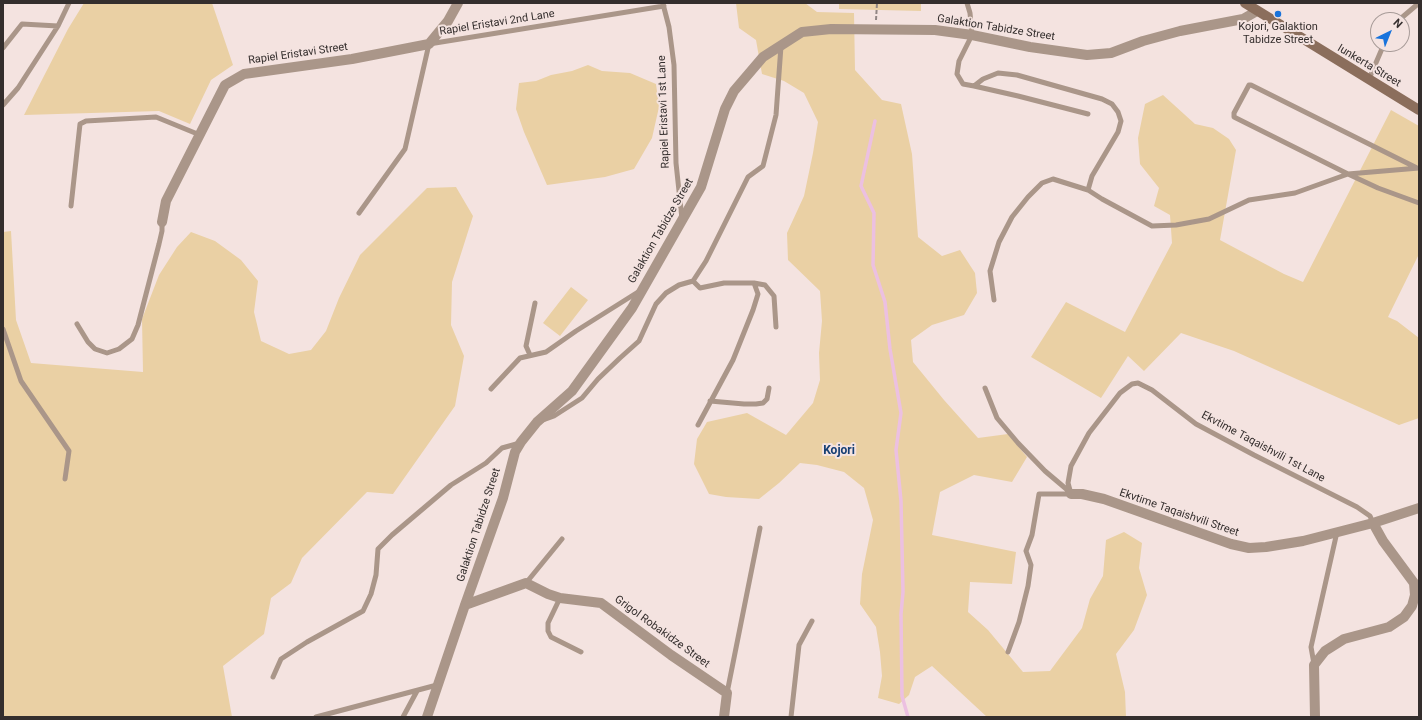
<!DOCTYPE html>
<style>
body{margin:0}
#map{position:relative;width:1422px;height:720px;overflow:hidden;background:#f4e3e0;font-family:Roboto,sans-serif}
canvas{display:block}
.frame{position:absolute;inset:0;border:4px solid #342e2d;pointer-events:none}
.north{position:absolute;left:1370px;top:12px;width:40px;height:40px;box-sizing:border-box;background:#f4e3e0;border:1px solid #a79b98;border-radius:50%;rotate:43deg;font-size:11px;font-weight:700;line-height:16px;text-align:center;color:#342e2d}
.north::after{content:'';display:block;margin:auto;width:14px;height:18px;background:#1873dc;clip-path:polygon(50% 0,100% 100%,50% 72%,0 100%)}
</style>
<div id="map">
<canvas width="1422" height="720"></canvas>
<div class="frame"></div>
<div class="north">N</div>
</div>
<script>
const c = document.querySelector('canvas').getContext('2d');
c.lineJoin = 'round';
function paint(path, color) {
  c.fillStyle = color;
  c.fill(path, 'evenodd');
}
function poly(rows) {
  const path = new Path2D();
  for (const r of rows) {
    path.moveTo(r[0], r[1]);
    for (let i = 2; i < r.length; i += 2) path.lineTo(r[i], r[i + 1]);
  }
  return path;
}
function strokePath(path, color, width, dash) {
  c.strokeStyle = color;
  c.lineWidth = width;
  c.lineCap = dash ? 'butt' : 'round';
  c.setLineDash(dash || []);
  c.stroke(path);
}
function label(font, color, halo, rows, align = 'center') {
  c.font = font + ' Roboto,sans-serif';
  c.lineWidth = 4;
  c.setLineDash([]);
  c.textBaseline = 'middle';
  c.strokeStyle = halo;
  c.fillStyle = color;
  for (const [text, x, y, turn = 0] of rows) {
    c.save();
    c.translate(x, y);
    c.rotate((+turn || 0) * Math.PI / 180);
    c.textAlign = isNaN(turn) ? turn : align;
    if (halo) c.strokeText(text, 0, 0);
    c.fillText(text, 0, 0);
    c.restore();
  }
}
const green = poly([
 [84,3,212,3,233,65,211,80,190,124,159,111,24,115,68,29],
 [736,3,805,3,817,12,854,13,855,70,882,100,901,104,912,154,918,237,942,256,960,250,975,273,977,293,964,315,932,325,911,340,913,362,944,400,978,438,1008,434,1027,457,1012,482,974,475,940,492,932,535,1016,552,1012,584,970,582,968,612,988,630,1023,672,1050,671,1082,628,1090,599,1103,576,1106,540,1124,532,1142,543,1139,568,1147,595,1134,630,1116,654,1125,692,1126,717,987,717,932,666,915,677,909,695,899,704,878,698,882,676,880,652,876,627,860,604,862,574,873,520,864,488,844,472,817,465,800,463,779,483,759,499,726,497,709,494,694,464,697,439,707,422,747,413,786,435,813,403,820,380,819,353,822,321,820,291,788,260,787,233,804,196,813,153,818,122,804,93,784,81,762,74,756,40,739,28],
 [839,3,921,3,921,11,839,9],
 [588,65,602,71,630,73,656,84,659,107,652,138,634,169,605,177,547,185,524,132,516,109,519,83,536,81,551,75,572,71],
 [1163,95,1195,124,1213,128,1229,139,1236,150,1220,240,1284,274,1303,282,1391,110,1419,126,1419,254,1388,317,1397,321,1419,338,1419,418,1399,425,1234,351,1181,333,1144,371,1128,356,1101,398,1031,357,1066,302,1125,332,1172,243,1170,215,1154,206,1159,188,1140,164,1138,138,1145,104],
 [456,187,473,216,452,282,451,325,464,356,455,406,393,494,367,492,302,558,291,583,271,598,264,634,223,666,232,717,3,717,3,232,11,231,16,320,31,363,143,372,142,319,159,275,177,247,191,232,215,241,241,260,258,281,254,312,261,341,289,354,311,350,326,331,339,298,360,255,427,188],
 [571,287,588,300,560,336,543,323]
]);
const stream = poly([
 [875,121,861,186,874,213,873,265,885,302,890,349,901,413,896,450,901,501,903,592,901,614,902,696,908,717]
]);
const path = poly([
 [876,20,877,3]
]);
const service = poly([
 [967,3,970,13,972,35,959,61,957,74,963,84,974,86,983,79,998,73,1017,75,1102,99,1112,104,1118,112,1121,121,1118,132,1092,176,1088,190],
 [663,4,669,27,674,65,676,163,682,219],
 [1399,20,1419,3],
 [3,48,22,24,58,26,69,3],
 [1369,79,1384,44],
 [974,86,1018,96,1088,114],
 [3,105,18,88,58,26],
 [1415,167,1251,85,1249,85,1234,113,1234,117,1348,174,1378,188,1419,203],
 [71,206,80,124,86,121,156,117,200,135],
 [359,213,405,149,429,44,664,6],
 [994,300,990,271,999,242,1012,217,1028,197,1042,183,1053,179,1088,190,1102,199,1152,226,1176,225,1209,219,1249,200,1295,193,1348,174,1419,168],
 [77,324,88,342,95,349,107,353,119,349,132,339,138,325,159,244,162,231,162,222],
 [776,327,774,296,765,285,754,283,724,283,700,288,693,281,706,261,748,177,763,166,776,115,781,46],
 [3,329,21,381,69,451,65,479],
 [530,355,526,346,535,303],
 [985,388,997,418,1018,443,1045,471,1071,493],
 [491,389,520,358,546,352,576,331,638,292],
 [710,401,744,404,756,404,763,403,767,399,769,388],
 [543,420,554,416,582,398,598,379,620,358,639,341,656,304,666,293,679,285,693,281],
 [698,425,733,360,753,310,758,294,754,283],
 [1071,494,1068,483,1071,466,1089,433,1120,393,1132,384,1138,383,1152,390,1196,424,1254,455,1357,507,1370,516,1373,523],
 [526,583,562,539],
 [560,598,548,623,548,631,551,637,581,652],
 [1008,652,1019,622,1028,586,1031,565,1026,551,1032,535,1039,494,1071,494],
 [1314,664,1311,647,1337,532],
 [273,677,281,659,307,642,363,611,371,594,376,575,378,549,392,535,451,485,486,463,502,448,520,443],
 [727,693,760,528],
 [316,717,437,685],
 [403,717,417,691],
 [791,717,799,645,812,621]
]);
const minor = poly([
 [162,222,166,201,225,85,244,74,352,59,429,44,448,21,458,3],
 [1071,494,1082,494,1104,499,1231,544,1249,548,1266,547,1303,541,1373,523,1419,508],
 [465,605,526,583,548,594,560,598,601,603,671,655,727,693,724,717],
 [427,717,465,605,503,498,515,452,521,442,537,422,572,391,632,308,701,187,725,109,734,91,763,57,802,32,831,29,935,30,972,35,1030,47,1087,55,1111,53,1143,41,1180,31,1243,19,1257,11],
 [1315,717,1314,665,1325,651,1344,639,1389,627,1404,617,1412,606,1415,595,1414,583,1383,541,1373,523]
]);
const secondary = poly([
 [1245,3,1419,110]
]);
const markers = [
 [1278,14,4,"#1873dc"]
];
const streetNames = [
 ["Rapiel Eristavi 2nd Lane",497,23,-9],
 ["Galaktion Tabidze Street",996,28,9],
 ["Rapiel Eristavi Street",298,54,-8],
 ["Iunkerta Street",1369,66,31],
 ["Rapiel Eristavi 1st Lane",664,112,-92],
 ["Galaktion Tabidze Street",661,231,-60],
 ["Ekvtime Taqaishvili 1st Lane",1263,447,28],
 ["Ekvtime Taqaishvili Street",1179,513,19],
 ["Galaktion Tabidze Street",479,525,-72],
 ["Grigol Robakidze Street",662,632,36]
];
const poiNames = [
 ["Kojori, Galaktion",1278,27],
 ["Tabidze Street",1278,40]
];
const neighbourhoodNames = [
 ["Kojori",839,451]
];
paint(green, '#ead0a4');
strokePath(stream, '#ecc0e1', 3.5);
strokePath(path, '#918684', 2, [4, 2]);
strokePath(service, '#aa9689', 5);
strokePath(minor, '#aa9689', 10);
strokePath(secondary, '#8b6e5c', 10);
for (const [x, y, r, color] of markers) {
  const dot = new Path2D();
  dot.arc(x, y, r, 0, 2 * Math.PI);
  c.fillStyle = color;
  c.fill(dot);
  strokePath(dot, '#f4e3e0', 1.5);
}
label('11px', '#342e2d', '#f4e3e0', streetNames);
label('11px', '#342e2d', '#f4e3e0', poiNames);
label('bold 12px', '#163f73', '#f4e3e0', neighbourhoodNames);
</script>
